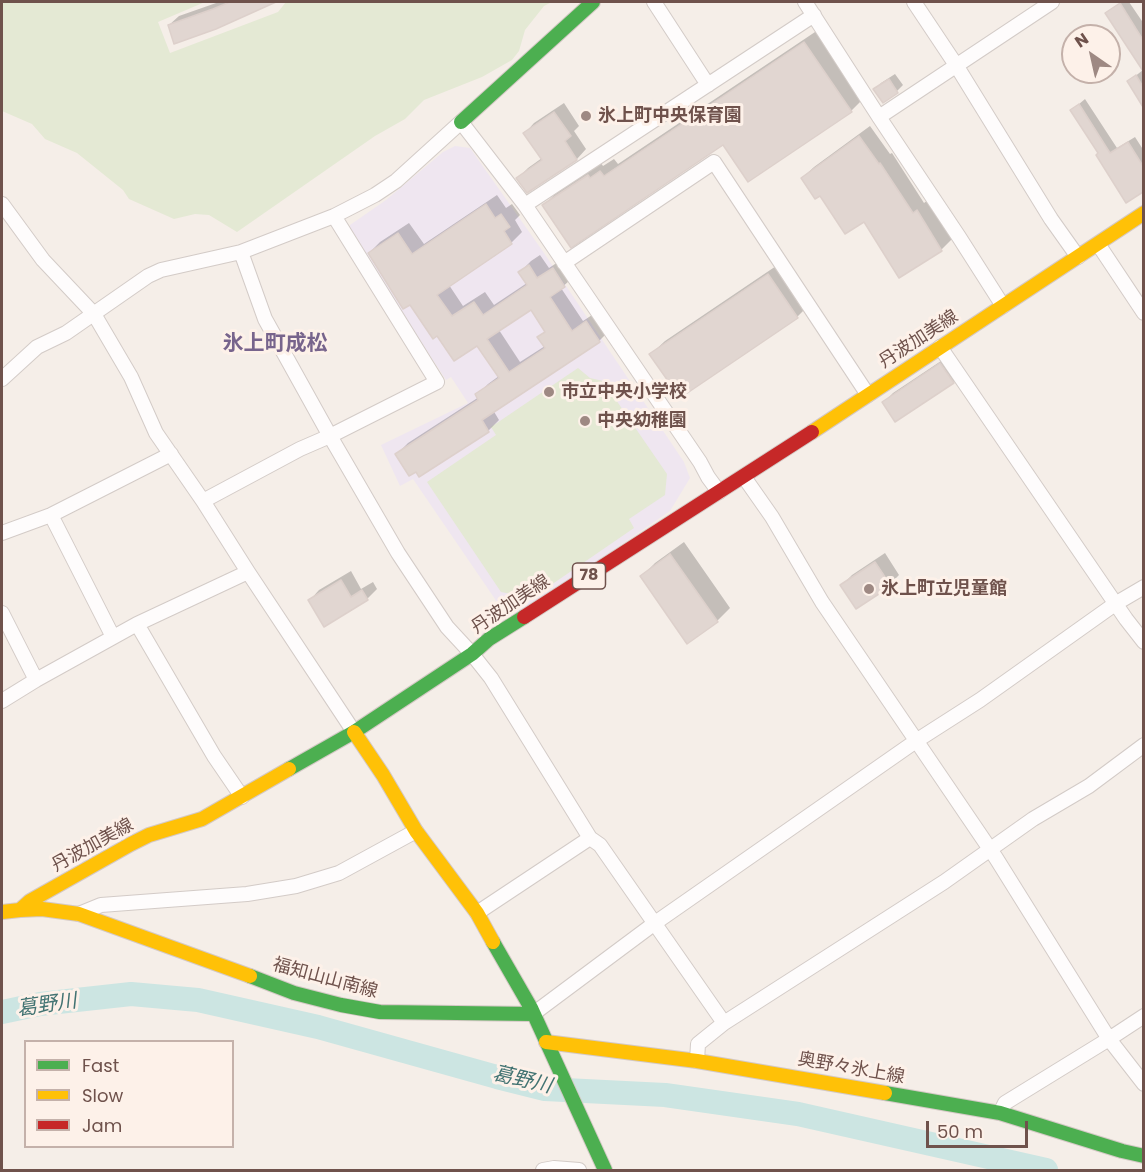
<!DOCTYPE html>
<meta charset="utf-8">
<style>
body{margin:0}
#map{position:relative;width:1145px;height:1172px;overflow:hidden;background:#f5eee8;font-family:Poppins,sans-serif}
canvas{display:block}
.frame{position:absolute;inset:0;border:3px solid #6f524c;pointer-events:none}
.legend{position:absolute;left:24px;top:1040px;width:210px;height:108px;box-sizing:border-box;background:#fdf1e9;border:2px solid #c4b1aa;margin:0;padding:8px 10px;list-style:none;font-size:18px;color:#6f524c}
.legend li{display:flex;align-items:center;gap:12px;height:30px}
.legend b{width:30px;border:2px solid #c4b1aa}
.north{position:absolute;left:1061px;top:24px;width:60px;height:60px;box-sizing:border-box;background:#fdf1e9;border:2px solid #c4b1aa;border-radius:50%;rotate:326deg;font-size:16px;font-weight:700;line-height:24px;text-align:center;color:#6f524c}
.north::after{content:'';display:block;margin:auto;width:21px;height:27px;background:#9e8983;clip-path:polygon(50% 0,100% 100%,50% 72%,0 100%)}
.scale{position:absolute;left:926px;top:1121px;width:102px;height:27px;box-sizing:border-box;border:3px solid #6f524c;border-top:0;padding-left:8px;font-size:18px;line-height:21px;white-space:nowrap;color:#6f524c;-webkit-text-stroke:4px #fdf1e9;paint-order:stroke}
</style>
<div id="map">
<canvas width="1145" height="1172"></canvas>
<div class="frame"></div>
<ul class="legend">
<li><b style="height:8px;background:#4caf50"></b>Fast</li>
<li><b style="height:8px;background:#ffc107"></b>Slow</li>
<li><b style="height:8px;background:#c62828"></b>Jam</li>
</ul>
<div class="north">N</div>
<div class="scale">50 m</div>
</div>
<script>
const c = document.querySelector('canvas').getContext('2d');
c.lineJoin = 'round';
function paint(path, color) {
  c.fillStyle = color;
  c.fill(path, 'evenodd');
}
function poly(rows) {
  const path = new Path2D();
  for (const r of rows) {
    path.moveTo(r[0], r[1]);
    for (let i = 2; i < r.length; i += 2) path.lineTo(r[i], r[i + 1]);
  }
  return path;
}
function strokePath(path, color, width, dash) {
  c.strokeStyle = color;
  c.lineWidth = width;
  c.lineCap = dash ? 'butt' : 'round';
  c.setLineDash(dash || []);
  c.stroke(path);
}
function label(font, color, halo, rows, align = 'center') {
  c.font = font + ' Poppins,"Noto Sans JP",sans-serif';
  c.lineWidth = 6;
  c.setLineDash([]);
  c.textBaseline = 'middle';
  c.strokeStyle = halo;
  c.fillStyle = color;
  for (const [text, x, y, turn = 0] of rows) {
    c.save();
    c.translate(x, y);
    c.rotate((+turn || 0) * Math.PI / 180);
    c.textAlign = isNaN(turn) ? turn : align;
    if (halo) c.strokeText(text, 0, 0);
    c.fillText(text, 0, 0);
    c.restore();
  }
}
const education = poly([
 [455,146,470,148,544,253,684,462,690,478,670,511,510,621,413,479,400,486,381,445,468,403,451,377,446,380,349,232,350,225,386,200,443,152]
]);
const green = poly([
 [2,2,205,2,158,22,170,53,278,12,286,2,552,2,544,6,525,30,519,51,512,60,482,77,424,100,405,119,375,136,237,232,209,215,195,214,174,219,129,199,123,190,77,153,45,139,32,124,2,111],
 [578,368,590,378,603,381,667,474,665,495,629,519,634,528,532,598,501,592,427,482,496,435,491,427]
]);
const shadow = poly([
 [219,2,272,2,216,27,169,25,179,16],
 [1122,2,1129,2,1144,24,1143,68,1107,13],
 [818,30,864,98,851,111,724,143,544,205,557,192,601,163,603,166,614,159,618,164],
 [1143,70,1144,98,1141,100,1129,81],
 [895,74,903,85,897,91,883,101,875,89,881,83],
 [1085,99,1117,148,1135,137,1144,151,1144,190,1127,201,1099,153,1072,110],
 [564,103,579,126,574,131,586,149,577,159,527,191,518,178,528,168,542,158,525,133,534,123],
 [870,126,890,154,892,153,924,203,928,200,952,239,941,250,864,220,820,194,802,178,814,167],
 [497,195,506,208,512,204,520,215,515,220,522,232,511,243,449,285,463,306,485,292,494,305,527,283,520,272,531,261,540,255,549,268,564,258,576,275,561,288,583,321,598,311,610,330,599,341,493,410,499,420,488,431,420,475,397,454,408,443,479,397,477,395,488,384,499,376,478,344,438,334,369,253,380,242,409,223,424,244],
 [531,308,546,330,539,337,545,346,520,362,499,330],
 [782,262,810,304,797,317,651,354,665,341],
 [950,355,962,372,953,382,884,402,893,393],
 [684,542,730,608,717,621,642,576,655,563],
 [885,553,899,575,890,584,842,585,852,575],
 [351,571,361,589,373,582,377,589,367,599,325,625,310,600,319,590]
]);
const river = poly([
 [2,1012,40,1004,131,994,198,1000,318,1027,497,1077,545,1089,665,1095,798,1114,1046,1170]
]);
const building = poly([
 [230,2,276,2,216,29,174,44,168,25,213,9,230,2],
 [1120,3,1143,40,1143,71,1105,13,1120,3],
 [804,42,852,112,748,182,723,145,571,248,542,205,588,175,590,178,600,171,604,176,804,42],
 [1136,75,1143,87,1143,107,1127,81,1136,75],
 [889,79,898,93,883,103,873,89,889,79],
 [1079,104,1110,153,1128,142,1143,166,1143,192,1126,203,1096,155,1098,153,1070,110,1079,104],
 [554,112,571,136,565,141,577,160,527,193,516,178,542,160,523,133,554,112],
 [859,136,879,164,880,163,913,213,917,210,942,251,899,278,864,222,845,234,820,196,815,199,801,178,859,136],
 [486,204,495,218,501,214,510,227,504,231,512,244,437,295,452,316,474,302,483,315,527,285,518,272,529,265,537,278,553,268,565,287,550,297,572,331,586,321,600,342,482,420,489,432,419,477,416,472,409,476,395,454,478,400,475,394,499,378,477,346,454,361,437,336,433,339,410,305,403,309,368,253,398,233,412,254,486,204],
 [531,310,545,332,537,337,545,348,509,372,487,339,531,310],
 [768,274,798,318,680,398,649,354,768,274],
 [940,363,954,383,895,422,882,402,940,363],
 [670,554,718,622,687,644,640,576,670,554],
 [875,562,891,586,856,609,840,585,875,562],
 [341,580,351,597,362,590,368,600,324,627,308,600,341,580]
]);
const street = poly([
 [654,2,708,85],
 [805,2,879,117,959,237,1003,306],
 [914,2,956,65,1051,219,1078,257],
 [879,117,1052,2],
 [2,204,43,260,94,314,131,377,156,433,203,501,248,572,354,732],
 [525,205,814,15],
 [1098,244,1144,313],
 [241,252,265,319,330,436,398,553,447,627,472,654,491,678,590,838,600,845,724,1023],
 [564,263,714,162,868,395],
 [940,347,1126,619,1144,642],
 [2,379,37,347,66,333,148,276,161,270,241,252,334,216,375,195,396,181,461,122,525,205,700,462,708,477,719,492],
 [744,477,772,517,822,602,996,858,1109,1039,1144,1084],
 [203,501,300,449,330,436,437,382,334,216],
 [51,515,113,637],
 [2,533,51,515,171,454],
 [2,613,36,680],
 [137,624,214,756,242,797],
 [2,701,36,680,137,624,248,572],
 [477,913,590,838],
 [79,914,101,905,247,894,296,886,339,873,416,831],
 [533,1014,655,923,916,741,980,700,1115,604,1144,587],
 [697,1061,698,1044,724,1023,944,882,1033,819,1089,786,1144,745],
 [1000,1113,1005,1103,1109,1039,1144,1016],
 [543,1170,554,1168,579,1170]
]);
const fast = poly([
 [461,122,593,2],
 [289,769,354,732,472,654,489,639,524,617],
 [493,942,531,1008,605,1170],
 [250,976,294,993,341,1005,380,1012,533,1014],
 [885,1093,1000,1113,1122,1151,1144,1156]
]);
const slow = poly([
 [812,432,1144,213],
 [354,732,383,775,416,831,477,913,493,942],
 [20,910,42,909,79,914,250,976],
 [2,912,20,910,30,901,131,844,149,835,202,819,289,769],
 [546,1042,697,1061,885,1093]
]);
const jam = poly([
 [524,617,812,432]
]);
const markers = [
 [586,116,6,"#9e8983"],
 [549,392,6,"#9e8983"],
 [585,421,6,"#9e8983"],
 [869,589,6,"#9e8983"]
];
const shields = [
 [589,576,33]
];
const shieldNames = [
 ["78",589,576]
];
const poiNames = [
 ["氷上町中央保育園",598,116],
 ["市立中央小学校",561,392],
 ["中央幼稚園",597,421],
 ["氷上町立児童館",881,589]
];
const streetNames = [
 ["丹波加美線",919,340,-33],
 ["丹波加美線",511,605,-34],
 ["丹波加美線",93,846,-29],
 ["福知山山南線",325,979,15],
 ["奥野々氷上線",851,1069,10]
];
const waterNames = [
 ["葛野川",47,1006,-8],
 ["葛野川",522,1081,13]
];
const quarterNames = [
 ["氷上町成松",275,345]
];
paint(education, '#efe6f0');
paint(green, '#e4e9d4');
paint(shadow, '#0003');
strokePath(river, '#cce5e2', 24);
paint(building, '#e1d6d1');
strokePath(building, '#ddd0cb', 1.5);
strokePath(street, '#d3cbc7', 16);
strokePath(fast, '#d4c9c5', 16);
strokePath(slow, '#d4c9c5', 16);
strokePath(jam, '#d4c9c5', 16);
strokePath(street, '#fefcfc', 14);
strokePath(fast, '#4caf50', 14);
strokePath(slow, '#ffc107', 14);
strokePath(jam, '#c62828', 14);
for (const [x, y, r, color] of markers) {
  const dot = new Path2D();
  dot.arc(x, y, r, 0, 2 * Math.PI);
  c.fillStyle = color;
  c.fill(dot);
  strokePath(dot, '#fdf1e9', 2);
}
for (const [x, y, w] of shields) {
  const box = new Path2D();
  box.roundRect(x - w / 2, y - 13, w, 26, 4.5);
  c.fillStyle = '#fdf1e9';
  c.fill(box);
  strokePath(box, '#6f524c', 1.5);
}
label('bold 16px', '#6f524c', null, shieldNames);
label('bold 18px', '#6f524c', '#fdf1e9', poiNames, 'left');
label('18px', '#6f524c', '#fdf1e9', streetNames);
label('italic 20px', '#427372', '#fdf1e9', waterNames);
label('bold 21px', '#77648c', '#fdf1e9', quarterNames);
</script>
